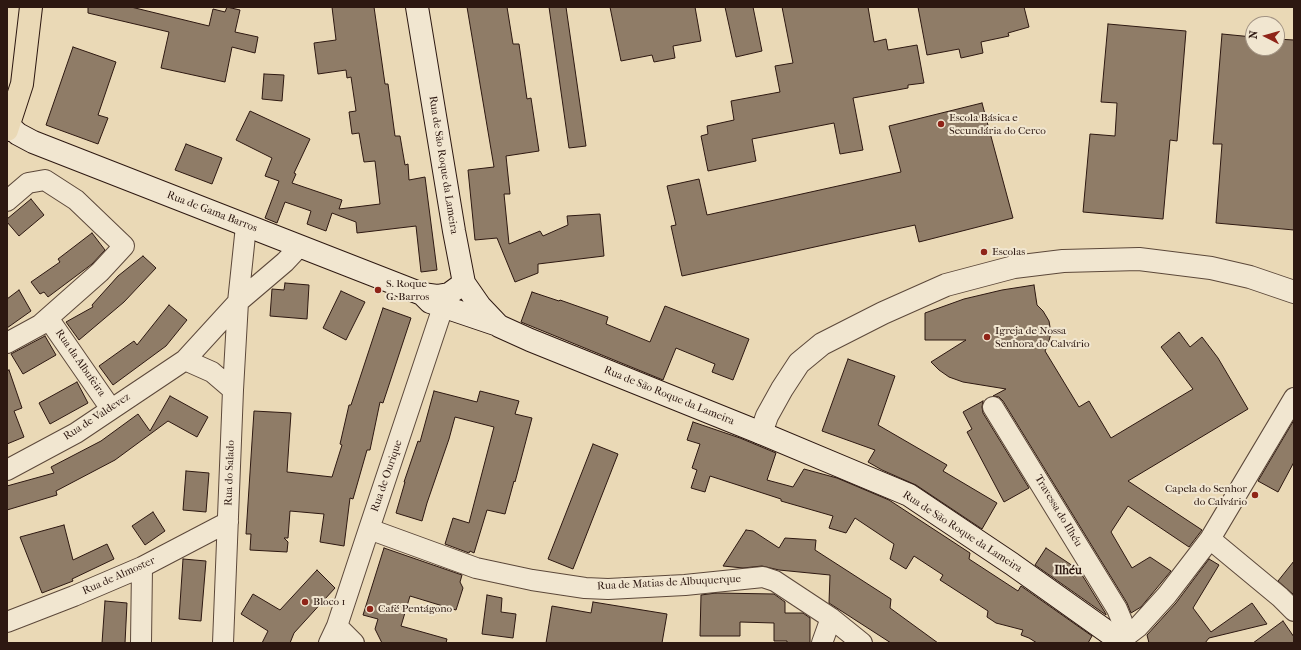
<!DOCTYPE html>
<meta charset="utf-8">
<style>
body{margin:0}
#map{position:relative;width:1301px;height:650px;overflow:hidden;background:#ead9b6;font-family:"IM FELL French Canon",serif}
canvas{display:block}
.frame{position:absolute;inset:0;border:8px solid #2d1811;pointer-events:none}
.north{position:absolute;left:1245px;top:16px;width:40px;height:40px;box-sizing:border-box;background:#f1e6d0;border:1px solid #a39484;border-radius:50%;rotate:276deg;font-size:11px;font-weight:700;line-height:16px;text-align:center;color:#2d1811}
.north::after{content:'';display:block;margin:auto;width:14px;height:18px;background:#8f2418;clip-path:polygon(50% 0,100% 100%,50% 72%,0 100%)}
</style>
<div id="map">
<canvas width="1301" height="650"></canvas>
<div class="frame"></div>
<div class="north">N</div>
</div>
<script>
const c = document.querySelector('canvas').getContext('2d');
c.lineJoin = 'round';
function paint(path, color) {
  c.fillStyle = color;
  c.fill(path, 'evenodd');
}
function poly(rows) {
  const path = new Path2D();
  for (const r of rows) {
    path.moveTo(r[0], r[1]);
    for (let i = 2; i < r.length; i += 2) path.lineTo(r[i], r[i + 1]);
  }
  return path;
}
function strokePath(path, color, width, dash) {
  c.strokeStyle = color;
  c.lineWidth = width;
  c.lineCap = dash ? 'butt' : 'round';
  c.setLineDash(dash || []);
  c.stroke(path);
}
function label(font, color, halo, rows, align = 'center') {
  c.font = font + ' "IM FELL French Canon",serif';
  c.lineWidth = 4;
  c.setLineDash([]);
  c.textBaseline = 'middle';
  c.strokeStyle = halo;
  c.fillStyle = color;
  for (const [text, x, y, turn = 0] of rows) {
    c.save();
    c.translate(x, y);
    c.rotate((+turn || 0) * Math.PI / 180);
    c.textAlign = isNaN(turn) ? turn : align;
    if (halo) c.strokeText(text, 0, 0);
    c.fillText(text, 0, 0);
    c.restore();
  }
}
const building = poly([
 [88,7,131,7,209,26,213,9,225,12,227,7,240,10,235,32,258,37,255,53,232,47,225,82,161,68,169,32,88,13,88,7],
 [332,7,374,7,385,84,388,84,395,136,400,136,405,165,408,164,409,180,425,177,437,270,421,272,416,226,357,233,356,222,332,213,326,231,307,224,311,211,285,202,277,223,265,218,279,181,265,176,272,158,236,140,250,111,310,139,294,173,296,174,292,183,342,200,339,209,380,204,375,161,364,162,359,133,352,134,349,112,356,111,351,77,347,78,346,70,318,74,314,43,336,40,332,7],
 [467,7,507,7,513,44,519,44,527,99,531,98,539,151,506,156,510,194,504,194,509,244,540,231,543,236,568,225,567,216,600,214,604,256,538,264,538,273,515,282,497,238,475,240,468,170,494,167,467,7],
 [549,7,566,7,586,146,569,148,549,7],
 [610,7,695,7,701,41,673,46,675,58,654,62,652,55,621,61,610,7],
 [725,7,753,7,762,51,736,57,725,7],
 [782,7,868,7,874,42,886,39,888,50,917,45,924,83,908,85,908,88,853,98,863,150,840,154,834,123,752,139,756,161,708,171,701,136,708,134,707,126,734,120,731,101,780,92,775,66,793,63,782,7],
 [918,7,1024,7,1029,27,1008,33,1009,36,981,42,983,53,961,58,959,49,927,55,918,7],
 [1108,24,1186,31,1177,141,1170,140,1163,219,1083,212,1090,134,1115,136,1117,103,1101,102,1108,24],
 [1222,34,1253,37,1253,48,1277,48,1277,39,1294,40,1294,230,1216,223,1222,144,1213,144,1222,34],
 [73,47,116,62,98,115,108,118,98,144,46,125,73,47],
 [264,74,284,75,282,101,262,99,264,74],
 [982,103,1013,218,919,242,915,225,682,276,671,226,676,225,667,186,699,179,707,215,901,172,889,126,982,103],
 [186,144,222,158,212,184,175,170,186,144],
 [31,199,44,215,19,236,7,222,7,219,31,199],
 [92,233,105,250,92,264,48,297,44,292,40,294,31,282,60,262,58,259,92,233],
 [143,256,156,268,124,302,79,340,66,322,93,307,92,305,118,276,143,256],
 [285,283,309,285,307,319,270,316,272,289,284,290,285,283],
 [1034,285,1037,305,1043,311,1049,321,1051,333,1048,345,1045,351,1079,407,1089,401,1111,438,1193,389,1161,347,1179,332,1190,347,1202,337,1218,358,1248,409,1128,481,1202,530,1189,547,1128,506,1111,532,1132,568,1150,557,1171,571,1141,607,1131,613,1127,603,1003,401,999,397,993,396,1006,389,963,382,949,377,939,370,931,362,966,340,925,340,925,313,964,299,1002,290,1034,285],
 [19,290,31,311,7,328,7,299,19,290],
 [341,291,365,302,346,340,323,328,341,291],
 [532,292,559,301,560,300,608,317,606,324,650,342,665,306,749,339,733,380,712,372,715,364,676,348,663,380,521,322,532,292],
 [169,305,187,320,166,346,113,385,99,366,134,341,137,345,169,305],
 [383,308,411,318,383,403,380,402,370,450,367,450,353,499,350,498,344,546,320,542,324,514,290,511,288,538,284,538,288,542,287,552,250,550,251,534,246,534,254,411,291,413,287,472,332,477,342,445,340,444,349,405,351,405,383,308],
 [45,336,56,355,23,374,11,354,45,336],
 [848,359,895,376,878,425,947,465,943,471,997,503,982,529,916,485,882,470,868,462,875,450,822,431,848,359],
 [9,370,22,408,14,411,24,437,7,444,7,371,9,370],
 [77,382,88,403,50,424,39,403,77,382],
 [434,391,477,402,480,391,519,401,515,414,532,418,515,482,514,481,505,514,487,510,474,553,470,551,469,553,445,544,453,518,469,523,494,427,455,417,449,439,427,503,422,521,396,513,405,482,404,482,418,441,420,442,434,391],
 [170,396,208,417,197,437,168,421,115,460,56,491,57,495,7,510,7,486,54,473,51,467,101,441,138,414,150,431,170,396],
 [983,401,982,407,983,413,1029,488,1004,502,967,432,972,429,963,412,983,401],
 [1294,420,1294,462,1278,492,1258,481,1294,420],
 [693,422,740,438,776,453,767,480,793,487,804,469,837,478,889,500,970,553,969,559,1018,591,1021,586,1092,636,1088,643,1037,643,1029,638,1021,635,1023,630,996,623,987,617,988,611,940,580,943,575,914,556,906,569,890,559,894,544,855,518,846,533,829,528,833,516,781,501,781,499,710,476,705,492,691,488,697,470,692,468,700,444,687,440,693,422],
 [593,444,618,454,573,569,548,559,593,444],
 [186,471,209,473,206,512,183,510,186,471],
 [153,512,165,531,145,545,132,526,153,512],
 [64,525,73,560,107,544,114,559,72,579,73,581,42,593,20,537,64,525],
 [746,530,753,531,779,548,785,538,816,540,815,550,891,599,890,608,938,643,891,643,829,603,830,575,779,570,762,566,743,568,723,566,746,530],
 [384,548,462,575,460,582,463,588,456,610,410,596,401,626,447,639,446,643,382,643,375,629,378,619,363,615,384,548],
 [1046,548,1079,570,1106,614,1106,615,1035,565,1046,548],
 [183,559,206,561,201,621,179,619,183,559],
 [1209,559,1219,565,1193,608,1211,632,1252,603,1267,624,1209,638,1205,643,1149,643,1147,635,1176,603,1209,559],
 [1294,561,1294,595,1278,581,1294,561],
 [317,570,335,588,294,633,290,643,262,643,268,631,241,614,253,594,280,610,317,570],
 [716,593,774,594,785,602,785,613,803,613,810,618,810,643,787,643,787,641,774,641,774,623,740,622,740,636,700,636,701,595,716,593],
 [487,595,502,598,501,612,516,614,513,638,482,634,487,595],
 [105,601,127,603,125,643,102,643,105,601],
 [593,602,667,614,662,643,546,643,552,606,591,613,593,602],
 [1283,621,1294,637,1294,643,1253,643,1283,621]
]);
const minor = poly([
 [7,201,28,183,45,180,76,200,124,246,100,272,40,325,7,343],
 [246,226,238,302,285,262,300,246],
 [48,318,111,409],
 [185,360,212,372,233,390],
 [993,407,1117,609,1122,621,1121,640],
 [7,470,76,433,185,360,238,302],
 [369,529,476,568,532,580,585,588,608,589,685,585,763,577,775,581,831,618,862,643],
 [1210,539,1280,597,1294,611],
 [7,622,74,596,142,567,228,522],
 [337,626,354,643],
 [1121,640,1138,627,1167,595,1210,539,1294,398],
 [141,643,142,567],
 [223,643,233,390,238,302],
 [329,643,337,626,369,529,443,307],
 [822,643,831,618]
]);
const tertiary = poly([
 [761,433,767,416,782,389,799,363,822,344,883,313,946,285,1014,267,1063,261,1139,259,1211,268,1250,277,1294,292]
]);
const secondary = poly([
 [417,7,454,231,464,283,480,306,499,326,530,340,761,433,909,495,1012,564,1123,643],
 [7,121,9,126,18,134,33,142,422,294,437,296,449,294,464,283],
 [424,296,430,302,498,325]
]);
const primary = poly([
 [7,130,22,84,31,7]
]);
const markers = [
 [941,124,4,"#8f2418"],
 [984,252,4,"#8f2418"],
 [378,290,4,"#8f2418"],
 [987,337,4,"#8f2418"],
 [1255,495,4,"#8f2418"],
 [305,602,4,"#8f2418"],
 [370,609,4,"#8f2418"]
];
const poiNames = [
 ["Escola Básica e",949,118],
 ["Secundária do Cerco",949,131],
 ["Escolas",992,252],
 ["S. Roque",386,284],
 ["G. Barros",386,297],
 ["Igreja de Nossa",995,331],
 ["Senhora do Calvário",995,344],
 ["Capela do Senhor",1247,489,"right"],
 ["do Calvário",1247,502,"right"],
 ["Bloco 1",313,602],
 ["Café Pentágono",378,609]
];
const streetNames = [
 ["Rua de São Roque da Lameira",443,165,81],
 ["Rua de Gama Barros",212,212,21],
 ["Rua da Albufeira",80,363,55],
 ["Rua de São Roque da Lameira",669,396,22],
 ["Rua de Valdevez",97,417,-33],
 ["Rua do Salado",230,473,-88],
 ["Rua de Ourique",387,476,-71],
 ["Travessa do Ilhéu",1058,511,59],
 ["Rua de São Roque da Lameira",962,532,33],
 ["Rua de Almoster",119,576,-24],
 ["Rua de Matias de Albuquerque",669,583,-3]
];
const neighbourhoodNames = [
 ["Ilhéu",1068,571]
];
paint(building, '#8f7c67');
strokePath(building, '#2d1811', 1);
strokePath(minor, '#5c483a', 22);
strokePath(tertiary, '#5c483a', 24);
strokePath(secondary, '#2d1811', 24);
strokePath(primary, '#2d1811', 24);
strokePath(minor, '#f1e6d0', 20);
strokePath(tertiary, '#f1e6d0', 22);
strokePath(secondary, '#f1e6d0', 22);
strokePath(primary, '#ead9b6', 22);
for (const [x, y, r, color] of markers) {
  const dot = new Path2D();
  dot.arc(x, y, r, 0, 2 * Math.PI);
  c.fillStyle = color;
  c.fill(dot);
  strokePath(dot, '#f1e6d0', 1.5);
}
label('11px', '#2d1811', '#f1e6d0', poiNames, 'left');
label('11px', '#2d1811', '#f1e6d0', streetNames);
label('bold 12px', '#2d1811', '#f1e6d0', neighbourhoodNames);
</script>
